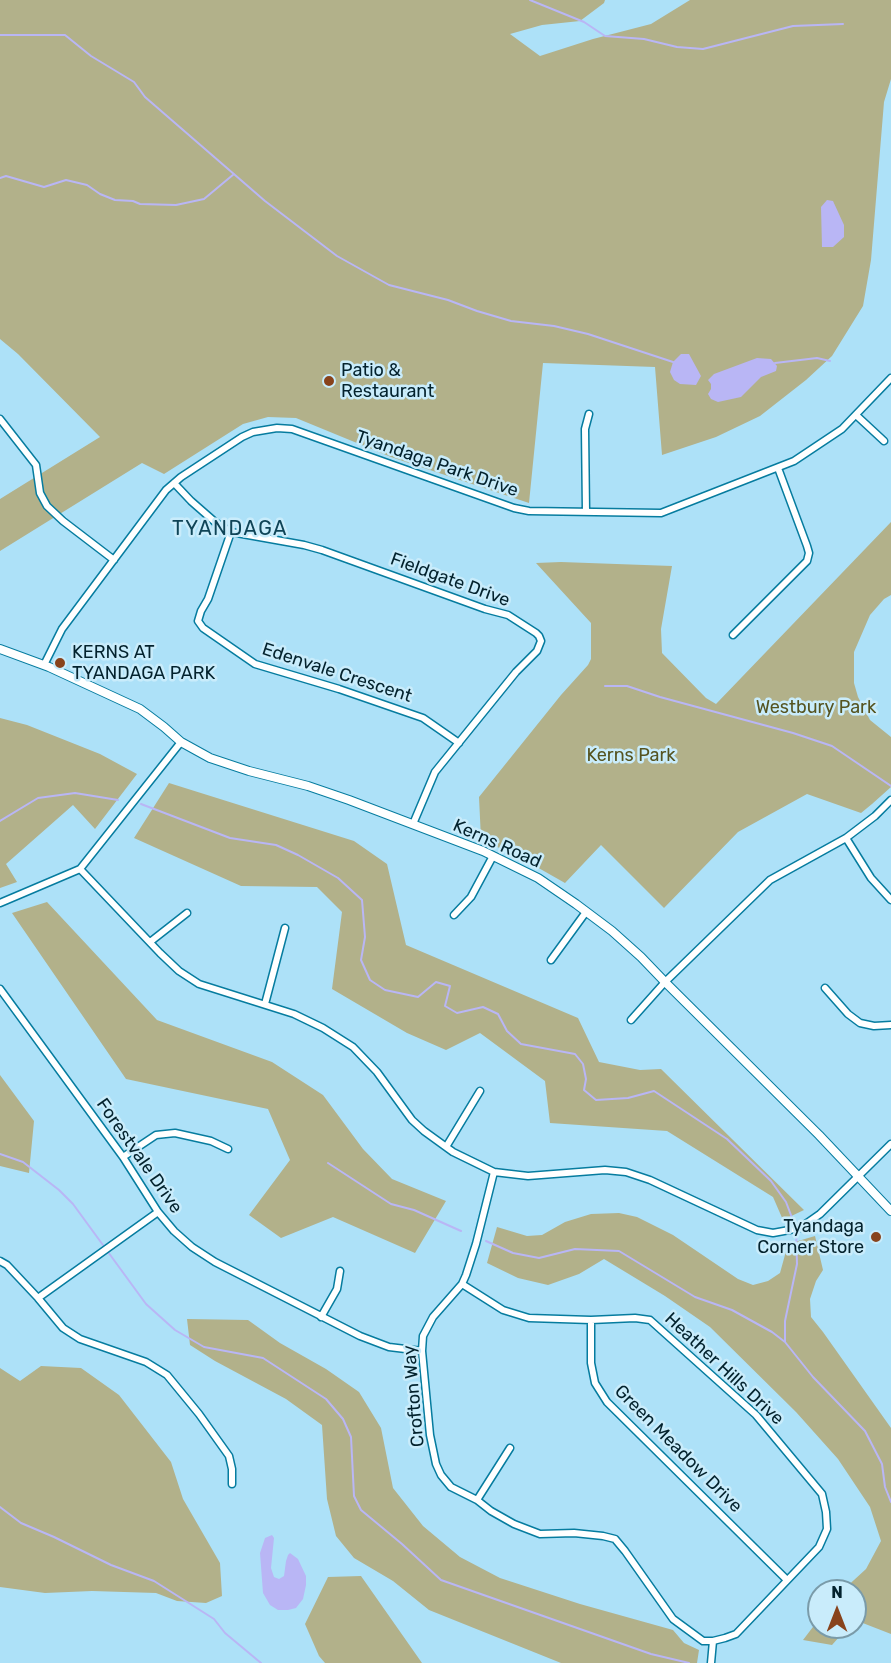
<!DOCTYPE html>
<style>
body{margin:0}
#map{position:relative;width:891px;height:1663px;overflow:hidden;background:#ade1f8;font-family:Rubik,sans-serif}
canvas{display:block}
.north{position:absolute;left:807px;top:1579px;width:60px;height:60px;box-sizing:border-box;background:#c9ecfb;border:2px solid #7a9ba9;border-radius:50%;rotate:0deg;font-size:16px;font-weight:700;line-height:24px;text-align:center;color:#03222d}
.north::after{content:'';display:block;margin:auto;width:21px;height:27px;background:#88431c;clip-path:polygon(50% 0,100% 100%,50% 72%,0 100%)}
</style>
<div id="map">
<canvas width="891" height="1663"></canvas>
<div class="north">N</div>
</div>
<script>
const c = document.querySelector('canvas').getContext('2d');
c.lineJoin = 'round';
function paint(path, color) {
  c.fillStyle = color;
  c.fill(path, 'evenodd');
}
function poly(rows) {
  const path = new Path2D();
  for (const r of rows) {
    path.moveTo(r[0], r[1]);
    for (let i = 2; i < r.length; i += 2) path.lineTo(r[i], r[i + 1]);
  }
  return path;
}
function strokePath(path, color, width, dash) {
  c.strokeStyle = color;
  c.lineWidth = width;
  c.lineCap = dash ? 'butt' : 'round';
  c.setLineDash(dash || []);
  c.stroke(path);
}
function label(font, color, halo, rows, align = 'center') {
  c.font = font + ' Rubik,sans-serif';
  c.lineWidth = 5;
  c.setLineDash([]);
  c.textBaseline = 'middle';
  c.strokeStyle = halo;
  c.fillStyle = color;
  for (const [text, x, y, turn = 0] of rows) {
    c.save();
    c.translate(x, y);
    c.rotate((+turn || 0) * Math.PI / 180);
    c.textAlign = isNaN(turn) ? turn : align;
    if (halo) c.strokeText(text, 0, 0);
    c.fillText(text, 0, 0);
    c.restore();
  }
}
const green = poly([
 [0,0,605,0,604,3,580,21,542,25,510,34,540,56,593,39,651,24,690,0,891,0,891,79,884,102,871,260,863,306,832,356,806,380,760,416,716,437,662,455,655,367,543,363,529,503,391,457,296,418,268,417,243,424,164,474,142,463,0,551,0,499,100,437,18,354,0,339],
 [891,522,891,595,884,599,870,615,854,652,854,683,858,697,870,720,891,737,891,787,872,804,861,813,807,794,738,832,664,908,601,845,565,883,528,862,481,839,479,797,561,695,588,665,591,659,591,623,536,563,561,562,672,566,661,629,662,653,706,698,716,704],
 [0,718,27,725,100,754,137,774,95,829,73,805,6,864,17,882,0,888],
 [169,783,354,841,387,864,406,945,578,1018,599,1062,640,1070,661,1069,804,1210,783,1220,773,1197,667,1131,550,1123,545,1081,480,1033,446,1050,407,1033,332,989,342,912,317,887,241,886,134,838],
 [47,902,157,1020,272,1062,323,1095,363,1149,392,1179,446,1201,415,1253,333,1217,281,1238,249,1215,290,1160,268,1109,126,1079,12,913],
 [0,1075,34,1121,29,1173,0,1166],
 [619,1213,637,1217,673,1235,738,1279,753,1285,768,1281,780,1273,788,1244,815,1236,823,1270,816,1281,810,1299,811,1317,823,1332,891,1428,891,1634,855,1620,855,1591,842,1591,866,1569,881,1541,870,1507,838,1459,796,1412,710,1327,665,1296,604,1259,579,1274,548,1285,518,1278,487,1263,497,1227,527,1236,542,1235,565,1222,591,1214],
 [187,1319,248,1320,280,1343,326,1369,359,1392,381,1428,393,1488,423,1526,460,1557,500,1578,580,1604,673,1630,684,1643,699,1650,697,1663,561,1663,429,1610,393,1581,354,1558,336,1536,327,1499,322,1425,286,1399,215,1361,190,1345],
 [41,1366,81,1368,119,1395,171,1462,183,1499,220,1563,222,1596,206,1603,177,1601,156,1593,92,1591,45,1593,0,1587,0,1368,20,1381],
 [361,1576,422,1663,325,1663,319,1656,305,1624,328,1577],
 [819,1619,819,1627,848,1627,832,1645,803,1640]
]);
const water = poly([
 [827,200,833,201,844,225,844,237,833,247,822,247,821,207],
 [681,354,689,354,701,376,696,385,680,384,674,380,670,372,673,362],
 [757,358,771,359,777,366,776,371,761,377,741,397,718,402,711,399,708,394,711,389,711,384,708,380,714,374],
 [272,1535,274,1538,271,1568,274,1577,279,1579,284,1576,286,1561,288,1555,290,1553,298,1559,306,1576,306,1585,303,1599,296,1608,288,1610,278,1610,270,1605,263,1593,260,1553,265,1538]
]);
const stream = poly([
 [530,0,584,22,605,36,644,39,677,47,703,49,793,26,843,24],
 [0,35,65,35,91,56,134,82,145,97,265,201,337,256,389,285,448,300,477,311,511,321,554,326,588,334,673,362],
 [0,178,6,176,44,187,66,180,87,185,100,194,115,200,133,201,140,204,176,205,204,199,234,174],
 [775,363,817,358,830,361],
 [605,686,627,686,660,697,793,733,832,746,891,786],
 [141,804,230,838,276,845,298,855,338,878,362,900,365,937,361,960,370,980,385,990,418,997,436,982,450,986,445,1006,457,1013,483,1007,498,1014,507,1031,521,1044,575,1054,583,1064,586,1079,584,1090,596,1100,628,1098,654,1091,727,1139,771,1181,786,1202,794,1223],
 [0,821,38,798,75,793,118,800],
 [0,1154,23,1162,59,1190,73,1204,146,1304,175,1330,204,1347,263,1358,326,1399,343,1419,351,1437,354,1496,361,1510,402,1544,441,1580,651,1654,689,1663],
 [328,1163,391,1204,414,1210,461,1231],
 [486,1241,513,1253,539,1258,575,1249,619,1251,695,1297,732,1310,772,1332,785,1342,813,1377,865,1431,882,1464,885,1487,891,1502],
 [785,1342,785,1321,797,1264,796,1229],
 [0,1507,21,1523,54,1537,111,1565,154,1581,214,1619,225,1633,261,1663]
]);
const minor = poly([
 [856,415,884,441],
 [0,419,36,465,40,493,47,506,63,521,114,560],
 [174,483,191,501,215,522,231,532,304,545,322,550,485,609,508,615,536,633,539,636,541,641,537,651,516,672,435,772,413,824],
 [586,512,585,429,589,414],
 [231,532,208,599,201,611,198,621,203,628,255,664,339,689,423,718,459,743],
 [733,635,807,561,809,553,807,546,778,468],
 [44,665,62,629,166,490,181,477,242,437,253,432,277,428,292,429,514,508,529,511,661,513,794,461,842,429,891,378],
 [846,838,871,878,891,900],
 [80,869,160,953,179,971,199,984,294,1014,323,1028,353,1047,377,1072,412,1120,424,1131,453,1152,494,1172,528,1176,605,1170,626,1172,650,1180,757,1230,773,1233,800,1228,820,1214,891,1144],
 [0,903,80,869,181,742],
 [454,915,471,897,493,856],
 [150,942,187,913],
 [551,960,586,912],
 [825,988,848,1014,860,1023,874,1026,891,1025],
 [0,989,123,1157,158,1212,174,1231,192,1247,215,1262,360,1336,389,1347,422,1351],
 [265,1004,285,928],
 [631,1020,665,982,770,880,846,838,875,816,891,800],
 [446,1147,480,1091],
 [123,1157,156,1135,175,1133,211,1141,228,1149],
 [0,1261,7,1265,38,1298,63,1328,80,1339,146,1362,167,1375,199,1414,229,1456,232,1469,232,1484],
 [462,1284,503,1310,529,1318,591,1320,635,1318,650,1320,756,1415,822,1494,826,1512,827,1529,819,1547,736,1634,725,1638,713,1641,703,1641,673,1619,625,1551,615,1539,603,1536,574,1533,540,1534,514,1524,491,1511,477,1500,451,1487,441,1475,436,1464,430,1435,422,1351,423,1336,433,1317,462,1284,466,1275,476,1244,494,1172],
 [38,1298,158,1212],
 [321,1317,337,1289,340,1271],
 [591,1320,591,1363,595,1383,607,1402,787,1580],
 [477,1500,510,1448],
 [711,1663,713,1641]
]);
const tertiary = poly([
 [0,649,49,667,140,709,164,727,181,742,210,758,249,771,308,786,349,800,483,851,538,878,576,904,612,931,641,957,665,982,819,1135,891,1211]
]);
const markers = [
 [329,381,6,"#88431c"],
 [60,663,6,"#88431c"],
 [876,1237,6,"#88431c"]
];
const poiNames = [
 ["Patio &",341,371],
 ["Restaurant",341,392],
 ["KERNS AT",72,653],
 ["TYANDAGA PARK",72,674],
 ["Tyandaga",864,1227,"right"],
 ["Corner Store",864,1248,"right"]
];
const streetNames = [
 ["Tyandaga Park Drive",437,464,19],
 ["Fieldgate Drive",450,580,20],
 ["Edenvale Crescent",337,673,18],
 ["Kerns Road",497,844,24],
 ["Forestvale Drive",139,1156,55],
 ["Heather Hills Drive",724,1369,43],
 ["Crofton Way",414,1396,-95],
 ["Green Meadow Drive",678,1449,45]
];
const parkNames = [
 ["Westbury Park",816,708],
 ["Kerns Park",631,756]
];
const neighbourhoodNames = [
 ["TYANDAGA",230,529]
];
paint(green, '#b2b18a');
paint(water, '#b9b6f5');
strokePath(stream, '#b9b6f5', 2);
strokePath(minor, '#067c9f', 9);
strokePath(tertiary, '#067c9f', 10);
strokePath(minor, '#fff', 6);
strokePath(tertiary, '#fff', 8);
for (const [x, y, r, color] of markers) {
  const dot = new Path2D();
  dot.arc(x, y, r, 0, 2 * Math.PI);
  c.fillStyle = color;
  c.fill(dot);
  strokePath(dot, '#c9ecfb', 2);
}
label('18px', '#03222d', '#c9ecfb', poiNames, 'left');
label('18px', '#03222d', '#c9ecfb', streetNames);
label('18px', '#555320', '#c9ecfb', parkNames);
c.letterSpacing = '1.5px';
label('20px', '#0f4457', '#c9ecfb', neighbourhoodNames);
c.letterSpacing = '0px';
</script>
